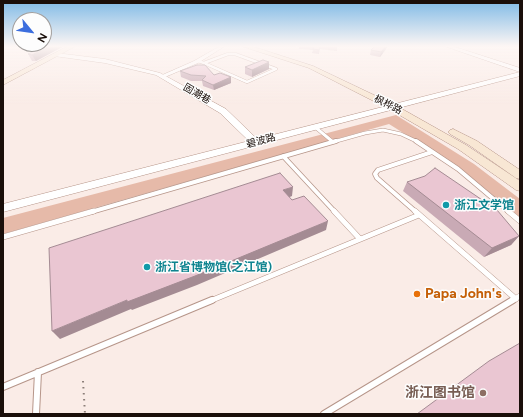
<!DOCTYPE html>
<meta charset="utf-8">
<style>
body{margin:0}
#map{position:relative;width:523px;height:417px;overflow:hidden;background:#faece7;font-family:Figtree,sans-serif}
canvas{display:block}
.frame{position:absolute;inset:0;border:4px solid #1a0f0a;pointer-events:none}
.north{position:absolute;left:12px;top:12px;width:40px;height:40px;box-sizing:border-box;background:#fdfdfd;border:1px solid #a29e9c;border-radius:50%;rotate:119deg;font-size:11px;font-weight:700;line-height:16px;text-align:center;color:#1a0f0a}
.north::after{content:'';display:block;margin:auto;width:14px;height:18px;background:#3c6ede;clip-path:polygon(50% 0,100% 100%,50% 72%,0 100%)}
</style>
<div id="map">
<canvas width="523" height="417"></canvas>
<div class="frame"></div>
<div class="north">N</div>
</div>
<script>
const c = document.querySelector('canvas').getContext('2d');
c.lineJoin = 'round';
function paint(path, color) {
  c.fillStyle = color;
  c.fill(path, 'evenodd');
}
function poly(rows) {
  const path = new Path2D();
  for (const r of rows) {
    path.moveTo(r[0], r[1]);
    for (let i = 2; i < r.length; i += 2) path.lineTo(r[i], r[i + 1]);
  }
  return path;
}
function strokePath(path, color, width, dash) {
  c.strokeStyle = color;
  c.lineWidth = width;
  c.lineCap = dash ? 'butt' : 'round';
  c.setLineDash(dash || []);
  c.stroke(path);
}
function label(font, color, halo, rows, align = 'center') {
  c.font = font + ' Figtree,"Noto Sans SC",sans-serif';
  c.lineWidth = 3;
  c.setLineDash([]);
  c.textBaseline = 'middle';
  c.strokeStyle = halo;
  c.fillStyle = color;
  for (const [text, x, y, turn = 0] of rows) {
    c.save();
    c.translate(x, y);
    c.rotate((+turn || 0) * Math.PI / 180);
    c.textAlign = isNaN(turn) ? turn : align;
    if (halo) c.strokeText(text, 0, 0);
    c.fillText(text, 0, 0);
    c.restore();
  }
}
const green = poly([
 [396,115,474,164,520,199,520,218,456,166,389,124,3,234,3,218]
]);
const path = poly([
 [83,381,85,414]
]);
const serviceFar4 = poly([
 [228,54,235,54,276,69,247,82,204,63,228,54],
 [198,61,204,63]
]);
const serviceFar3 = poly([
 [315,127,333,142],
 [333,142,365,133,383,130,401,134,418,142]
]);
const serviceFar2 = poly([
 [416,141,458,169,509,212],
 [283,156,335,212],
 [91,212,336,141],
 [416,212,377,178,375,174,378,170,432,152]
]);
const serviceFar1 = poly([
 [334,211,360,239],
 [415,211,516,299],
 [508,211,520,221],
 [3,237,94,211],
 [210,301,419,215],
 [511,301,520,296]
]);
const service = poly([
 [3,387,212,300],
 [36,414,38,372],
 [324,414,513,300]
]);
const minor = poly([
 [220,46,225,46,198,63,165,77,160,76,194,61,220,46]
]);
const tertiary = poly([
 [444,46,452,46,520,68,520,72,444,46],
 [56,53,105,59,160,73,226,109,257,139,520,72,520,76,3,212,3,204,249,141,220,113,156,75,105,63,54,56,53,55,56,53]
]);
const secondary = poly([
 [68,46,76,46,3,85,3,80,68,46],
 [241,46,251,46,313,66,395,105,466,145,520,181,520,191,516,190,458,149,389,109,309,68,241,46],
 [453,129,477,141,520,170,520,179,516,178,469,145,450,134,448,132,450,130,453,129]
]);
const wall = poly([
 [39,46,64,46,36,61,32,61,28,54,40,49],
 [294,46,337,46,337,51,320,49,319,54,312,53,313,50,299,49,299,47],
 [375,46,387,46,386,49,380,57,370,55,371,50],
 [245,67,269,69,252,77,245,74],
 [180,71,231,77,231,83,214,90,203,86,202,81,191,81,181,77],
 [407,182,519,236,511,245,484,257,403,191]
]);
const shadedWall = poly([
 [49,46,64,46,36,61,32,55],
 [386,46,387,46,386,49,380,57,381,52],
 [269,62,269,69,252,77,252,70],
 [231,77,231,83,214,90,213,85],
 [293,187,292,196,283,200,283,190],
 [328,221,326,230,197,285,132,310,131,309,60,339,52,331,127,300],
 [519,236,511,245,484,257,492,248]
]);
const building = poly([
 [45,46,49,46,32,55,28,54,45,46],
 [314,46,320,46,319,50,313,49,314,46],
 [375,46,386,46,381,52,371,50,375,46],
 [263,60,269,62,252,70,245,67,263,60],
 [197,65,205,65,214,75,220,73,231,77,213,85,202,80,206,76,191,75,180,71,197,65],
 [435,168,497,210,519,236,492,248,407,182,425,176,435,168],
 [280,173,293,187,283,190,292,200,304,196,328,221,195,276,127,302,127,300,52,331,49,248,280,173],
 [520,343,520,414,417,414,489,361,520,343]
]);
const markers = [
 [446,205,4,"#0f9aa8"],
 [147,267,4,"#0f9aa8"],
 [417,294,4,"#e8710a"],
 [483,393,4,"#8d6e63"]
];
const farStreetnames = [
 ["固潮巷",197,94,30],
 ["枫桦路",388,105,27],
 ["碧波路",261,141,-15]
];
const cultureNames = [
 ["浙江文学馆",454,205],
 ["浙江省博物馆(之江馆)",155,267]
];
const nearFoodnames = [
 ["Papa John's",425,294]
];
const nearEducationnames = [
 ["浙江图书馆",475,393]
];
paint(green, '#e6baa9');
strokePath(serviceFar4, '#b69589', 3.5);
strokePath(serviceFar3, '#b69589', 4);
strokePath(serviceFar2, '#b69589', 5.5);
strokePath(serviceFar1, '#b69589', 6);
strokePath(service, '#b69589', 8);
strokePath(minor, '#b69589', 1);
strokePath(tertiary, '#b69589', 1);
strokePath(secondary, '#b69589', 1);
strokePath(path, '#8b7e79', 2, [1.5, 4.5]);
strokePath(serviceFar4, '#fff', 2.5);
strokePath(serviceFar3, '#fff', 3);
strokePath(serviceFar2, '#fff', 4);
strokePath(serviceFar1, '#fff', 5);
strokePath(service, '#fff', 6);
paint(minor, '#fff');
paint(tertiary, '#fff');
paint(secondary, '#f8e7d4');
paint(wall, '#c9aab5');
paint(shadedWall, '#a48b93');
paint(building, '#eac6d2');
strokePath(building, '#a48b93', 1);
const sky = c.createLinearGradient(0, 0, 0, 105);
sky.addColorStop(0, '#7fbae6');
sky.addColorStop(0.44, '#fdf6f4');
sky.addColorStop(1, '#fdf6f400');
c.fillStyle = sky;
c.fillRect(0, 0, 523, 105);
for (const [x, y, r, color] of markers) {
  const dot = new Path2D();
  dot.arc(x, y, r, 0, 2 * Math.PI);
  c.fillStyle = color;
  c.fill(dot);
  strokePath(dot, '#fdfdfd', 1.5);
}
label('10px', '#1a0f0a', '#fdfdfd', farStreetnames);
label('bold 12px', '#0d838f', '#fdfdfd', cultureNames, 'left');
label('bold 14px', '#c56008', '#fdfdfd', nearFoodnames, 'left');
label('bold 14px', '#785e54', '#fdfdfd', nearEducationnames, 'right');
</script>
